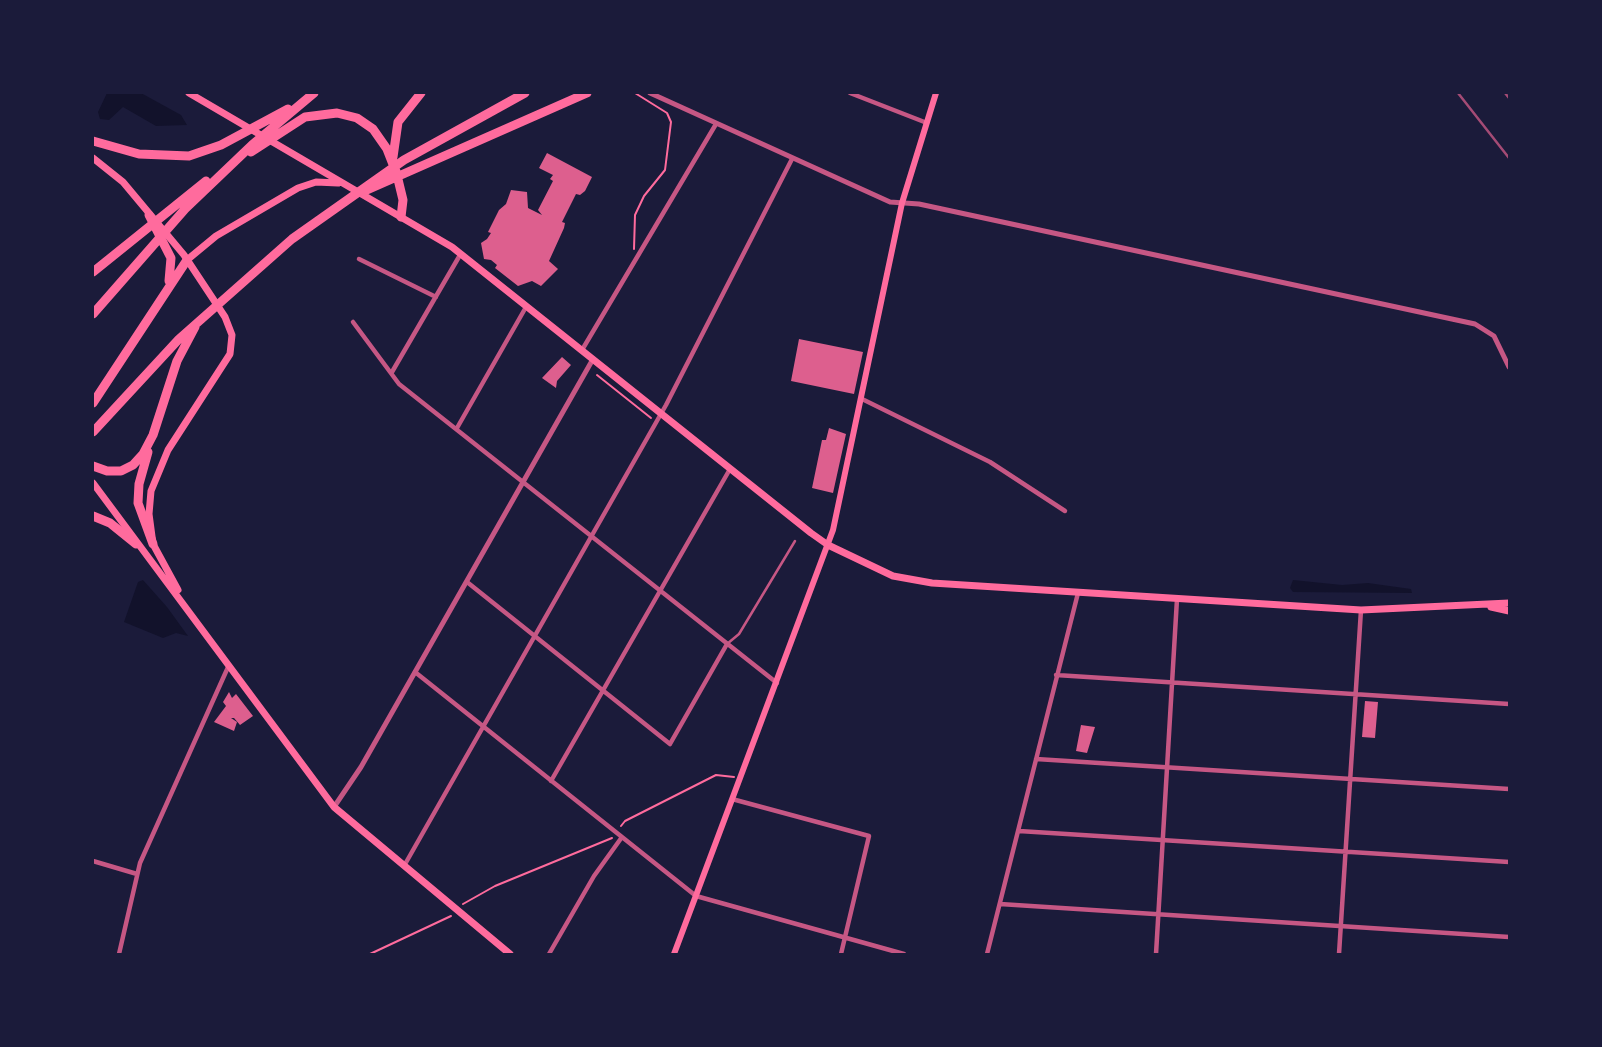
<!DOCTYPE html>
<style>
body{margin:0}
#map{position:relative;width:1602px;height:1047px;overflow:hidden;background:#1b1b3a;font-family:"Open Sans",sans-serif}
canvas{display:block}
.frame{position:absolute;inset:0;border:94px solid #1b1b3a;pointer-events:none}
</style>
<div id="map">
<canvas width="1602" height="1047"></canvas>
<div class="frame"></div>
</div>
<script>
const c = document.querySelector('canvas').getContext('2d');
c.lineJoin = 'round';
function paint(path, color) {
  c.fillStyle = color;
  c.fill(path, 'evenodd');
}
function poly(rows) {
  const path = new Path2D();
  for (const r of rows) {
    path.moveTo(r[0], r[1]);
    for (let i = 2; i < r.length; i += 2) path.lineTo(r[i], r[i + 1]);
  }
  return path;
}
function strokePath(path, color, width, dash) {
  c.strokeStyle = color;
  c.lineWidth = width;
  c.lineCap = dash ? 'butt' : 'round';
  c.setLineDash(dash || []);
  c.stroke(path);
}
const water = poly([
 [107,93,141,93,181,115,187,125,156,126,123,107,109,120,100,119,98,112],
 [143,580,167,607,188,636,176,633,163,638,124,622,138,582],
 [1293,580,1342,585,1368,583,1411,589,1412,593,1293,592,1290,588]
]);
const building = poly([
 [547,153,592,177,585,191,580,195,576,194,562,222,565,223,564,228,549,261,558,269,541,286,532,281,518,286,495,268,497,265,491,260,484,259,481,243,487,239,491,233,488,232,499,210,506,204,511,190,527,192,528,208,542,215,538,210,553,181,550,179,553,175,539,168],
 [799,339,863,352,854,394,791,381],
 [562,357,571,365,557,381,556,388,542,378],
 [829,428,846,434,833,493,812,488,822,440,826,440],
 [229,692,232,698,236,694,253,716,240,725,234,718,231,718,237,722,234,731,214,722,226,706,223,702],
 [1365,701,1378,702,1375,738,1362,737],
 [1081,725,1095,727,1087,753,1076,751]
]);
const path = poly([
 [634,249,635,215,644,196,665,170,671,122,667,113,635,93],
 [597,375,651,418],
 [621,826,625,821,716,775,734,777],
 [463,904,495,886,612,838],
 [370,954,451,916]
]);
const service = poly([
 [727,644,739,634,795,541]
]);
const minor = poly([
 [850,93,927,123],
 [359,259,436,297],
 [353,322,399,384,777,683],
 [582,350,716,124],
 [392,372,460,255],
 [862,399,990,462,1065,511],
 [457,428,526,307],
 [467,582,670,744,727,644],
 [415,672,696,896,904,954],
 [1056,675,1509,704],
 [1036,759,1509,789],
 [551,781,730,469],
 [732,799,869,836,841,954],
 [1019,831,1509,862],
 [93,861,137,874],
 [404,866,666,405,792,159],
 [1000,904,1509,937],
 [119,954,140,863,229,665],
 [549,954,594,876,622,837],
 [987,954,1078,593],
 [1156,954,1177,599],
 [1339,954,1361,610]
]);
const tertiary = poly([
 [650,93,890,202,919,204,1475,324,1494,336,1509,367],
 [334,807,361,767,593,359]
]);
const secondary = poly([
 [674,954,833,530,902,203,936,93]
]);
const primary = poly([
 [189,93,452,247,811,533,828,545,893,576,932,583,1361,610,1509,603],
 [93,158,123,182,184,255,225,317,232,335,230,354,168,450,151,491,149,514,153,544,178,590],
 [187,260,216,236,298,188,316,182,338,183],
 [93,483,334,807,510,954],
 [1491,607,1509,611]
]);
const motorway = poly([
 [93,141,139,154,189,156,221,145,288,109],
 [251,152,305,117,337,113,357,118,373,129,387,149,396,172],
 [393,157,398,122,421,93],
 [396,171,403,200,401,217],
 [367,190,587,93],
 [149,215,171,258,169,281],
 [93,272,206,181],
 [93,314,185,209,252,145,314,93],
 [93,403,187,260],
 [93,432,179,339,292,239,404,160,525,93],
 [148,452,139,484,138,503,153,544],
 [93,466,107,471,121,471,133,465,143,454,153,435,177,361,195,327],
 [93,516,110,523,136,544]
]);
const rail = poly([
 [1458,93,1509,158],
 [1505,93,1509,98]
]);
paint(water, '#12122b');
paint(building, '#dd5f8e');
strokePath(path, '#ff6b9d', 2);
strokePath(service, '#c65784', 2.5);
strokePath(minor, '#c65784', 4.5);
strokePath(tertiary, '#c65784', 5);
strokePath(secondary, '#ff6b9d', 6);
strokePath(primary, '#ff6b9d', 7);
strokePath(motorway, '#ff6b9d', 9);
strokePath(rail, '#a44b75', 2.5);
</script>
